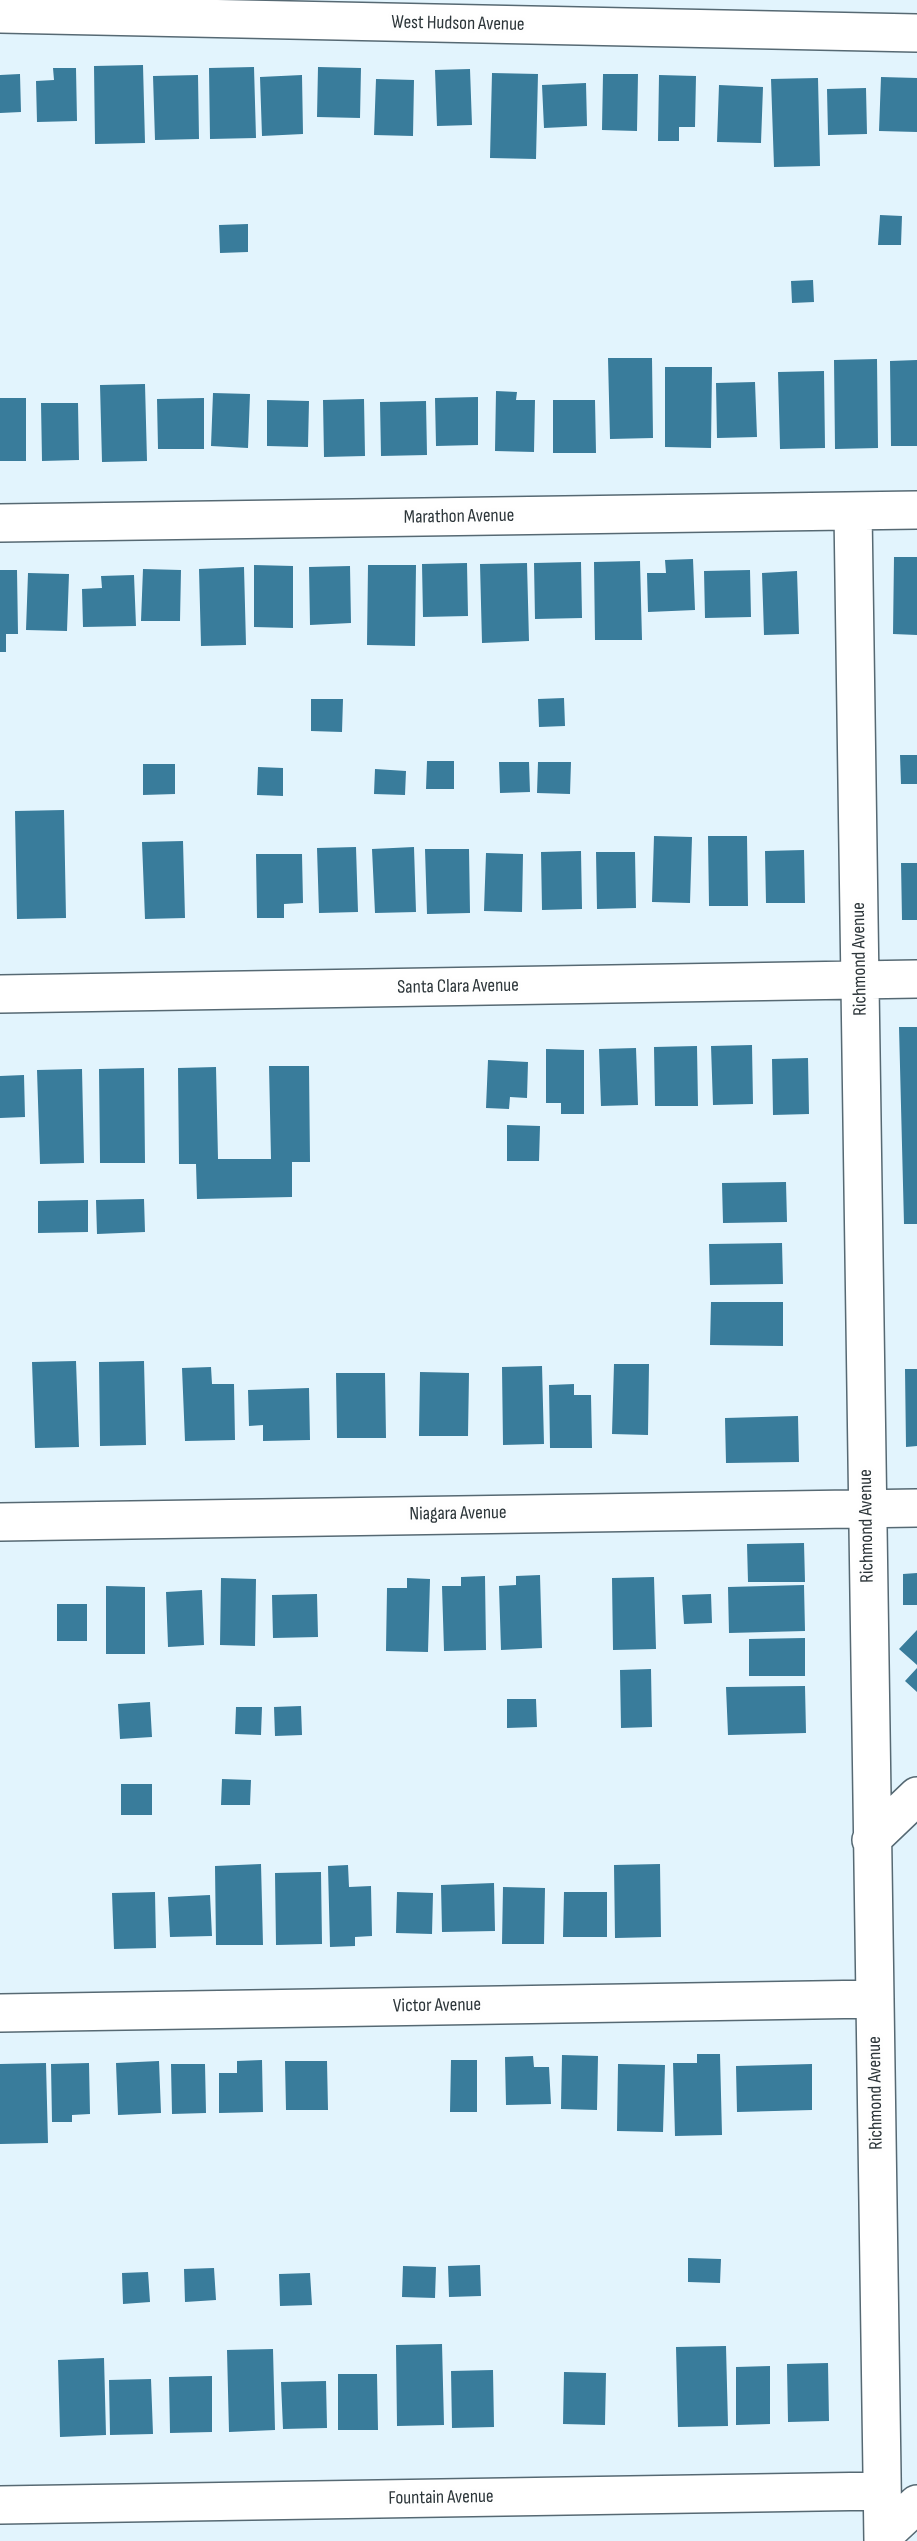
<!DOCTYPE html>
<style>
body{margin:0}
canvas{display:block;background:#e2f4fd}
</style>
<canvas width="917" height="2541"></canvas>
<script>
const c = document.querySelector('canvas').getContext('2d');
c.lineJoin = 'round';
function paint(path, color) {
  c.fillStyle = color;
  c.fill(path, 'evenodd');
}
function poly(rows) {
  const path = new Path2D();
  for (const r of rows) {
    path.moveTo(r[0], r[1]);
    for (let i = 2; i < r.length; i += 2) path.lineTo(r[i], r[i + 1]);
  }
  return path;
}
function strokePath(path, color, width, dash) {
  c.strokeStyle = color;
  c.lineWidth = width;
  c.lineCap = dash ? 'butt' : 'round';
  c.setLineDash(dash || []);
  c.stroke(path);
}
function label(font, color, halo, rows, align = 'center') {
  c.font = font + ' "Sofia Sans Condensed",sans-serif';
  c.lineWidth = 7;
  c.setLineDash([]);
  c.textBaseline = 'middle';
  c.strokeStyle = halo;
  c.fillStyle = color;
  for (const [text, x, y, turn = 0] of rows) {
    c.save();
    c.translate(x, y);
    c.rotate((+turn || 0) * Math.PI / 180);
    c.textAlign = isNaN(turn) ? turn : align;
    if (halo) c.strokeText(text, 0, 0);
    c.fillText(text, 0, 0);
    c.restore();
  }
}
const building = poly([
 [143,65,145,143,95,144,94,66],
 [254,67,256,138,210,139,209,68],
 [318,67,361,68,360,118,317,117],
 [53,68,76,68,77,121,37,122,36,81,54,80],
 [470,69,472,125,437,126,435,70],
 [492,73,538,74,536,159,490,158],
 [20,74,21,112,0,113,0,75],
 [603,74,638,74,637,131,602,130],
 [198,75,199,139,155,140,153,76],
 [302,75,303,134,262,136,260,77],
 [659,75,696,76,695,127,679,127,679,141,658,141],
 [881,77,917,78,917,132,879,131],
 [818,78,820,166,774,167,771,79],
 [376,79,414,80,413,136,374,135],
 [586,83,587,126,544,128,542,85],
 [719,85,763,87,761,143,717,142],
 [866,88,867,134,828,135,827,89],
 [880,215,902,216,901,245,878,245],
 [248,224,248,252,220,253,219,225],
 [813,280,814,302,792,303,791,281],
 [608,358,652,358,653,438,610,439],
 [877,359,878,448,835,449,834,360],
 [917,360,917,446,891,446,890,361],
 [665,367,712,367,711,448,665,447],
 [824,371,825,448,780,449,778,372],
 [755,382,757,437,717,438,716,383],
 [145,384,147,461,102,462,100,385],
 [496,391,517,392,516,400,535,400,534,452,495,451],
 [213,393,250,394,248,448,211,446],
 [478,397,478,445,436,446,435,398],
 [0,398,26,398,26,461,0,461],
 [204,398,204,449,158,449,157,399],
 [364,399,365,456,324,457,323,400],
 [267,400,309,401,308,447,267,446],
 [553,400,595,400,596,453,553,453],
 [426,401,427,455,381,456,380,402],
 [41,403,78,403,79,460,42,461],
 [894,557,917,557,917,635,893,634],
 [693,559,695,610,648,612,647,573,666,573,665,560],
 [640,561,642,640,595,640,594,562],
 [581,562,582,618,535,619,534,563],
 [467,563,468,616,423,617,422,564],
 [527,563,529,641,482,643,480,564],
 [254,565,293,566,293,628,254,627],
 [368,565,416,565,415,646,367,645],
 [350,566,351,623,310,625,309,567],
 [244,567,246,645,201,646,199,569],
 [143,569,181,570,180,621,141,621],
 [0,570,17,570,18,634,6,634,6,652,0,652],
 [750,570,751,617,705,618,704,571],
 [797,571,799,634,764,635,762,573],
 [28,573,69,574,67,631,26,630],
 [134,575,136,626,83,627,82,589,102,588,101,576],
 [564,698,565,726,539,727,538,699],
 [311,699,343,699,342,732,311,731],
 [900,755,917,755,917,784,901,784],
 [427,761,454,761,454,789,426,789],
 [499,762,529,762,530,792,500,793],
 [538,762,571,762,570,794,537,793],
 [143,764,175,764,175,794,143,795],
 [258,767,283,768,283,796,257,795],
 [375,769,406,771,405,795,374,794],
 [64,810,66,918,17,919,15,811],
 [654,836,692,837,690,903,652,902],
 [708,836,747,836,748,906,709,906],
 [183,841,185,918,145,919,142,842],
 [356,847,358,912,319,913,317,848],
 [414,847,416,912,375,913,372,849],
 [425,849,469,849,470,913,427,914],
 [804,850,805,903,766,903,765,851],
 [581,851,582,909,542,910,541,852],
 [596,852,635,852,636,908,597,909],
 [486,853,523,854,522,912,484,911],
 [256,854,302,854,303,903,284,904,284,918,257,918],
 [901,863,917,863,917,920,902,920],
 [899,1027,917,1027,917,1224,904,1224],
 [752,1045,753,1104,713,1105,711,1046],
 [697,1046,698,1106,655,1106,654,1047],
 [636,1048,638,1105,601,1106,599,1049],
 [546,1049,584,1050,584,1114,561,1114,561,1103,546,1103],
 [808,1058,809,1114,773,1115,772,1059],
 [488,1060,528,1062,527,1098,510,1097,509,1109,486,1108],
 [269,1066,309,1066,310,1162,292,1162,292,1197,197,1199,196,1164,179,1164,178,1068,216,1067,218,1159,271,1159],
 [144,1068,145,1163,100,1163,99,1069],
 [82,1069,84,1163,40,1164,37,1070],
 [24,1075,25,1117,0,1118,0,1076],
 [507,1125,540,1126,539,1161,507,1161],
 [786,1182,787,1222,723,1223,722,1183],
 [144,1199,145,1232,97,1234,96,1200],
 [88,1200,88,1232,38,1233,38,1201],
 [782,1243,783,1284,710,1285,709,1244],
 [711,1302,783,1302,783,1346,710,1345],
 [76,1361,79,1447,35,1448,32,1362],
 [144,1361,146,1445,100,1446,99,1362],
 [614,1364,649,1364,648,1435,612,1434],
 [542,1366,544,1444,503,1445,502,1367],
 [211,1367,212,1384,234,1384,235,1440,185,1441,182,1368],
 [905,1369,917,1369,917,1446,906,1447],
 [420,1372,469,1373,468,1436,419,1436],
 [336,1373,385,1373,386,1438,337,1438],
 [574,1384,574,1395,591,1395,592,1448,550,1448,549,1385],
 [309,1388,310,1440,263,1441,263,1425,249,1426,248,1390],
 [798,1416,799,1462,726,1463,725,1418],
 [804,1543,805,1582,748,1582,747,1544],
 [917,1573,917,1605,903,1605,903,1574],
 [540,1575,542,1648,501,1650,499,1586,516,1585,516,1576],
 [485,1576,486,1650,444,1651,442,1586,461,1586,461,1577],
 [654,1577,656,1649,613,1650,612,1578],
 [221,1578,256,1579,255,1646,220,1645],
 [407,1578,430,1579,428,1652,386,1651,387,1588,407,1588],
 [804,1585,805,1631,729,1633,728,1587],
 [106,1586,145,1587,145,1654,106,1654],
 [202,1590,204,1645,168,1647,166,1592],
 [317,1594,318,1637,273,1638,272,1595],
 [711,1594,712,1623,684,1624,682,1595],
 [57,1604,87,1604,87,1641,57,1641],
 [917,1630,917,1665,899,1649],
 [805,1638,805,1676,749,1676,749,1639],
 [917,1668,917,1692,905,1681],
 [651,1669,652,1727,621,1728,620,1670],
 [805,1686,806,1733,728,1735,726,1687],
 [507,1699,536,1699,537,1727,507,1728],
 [150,1702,152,1737,120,1739,118,1704],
 [301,1706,302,1735,275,1736,274,1707],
 [236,1707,262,1707,261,1735,235,1734],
 [222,1779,251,1780,250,1805,221,1805],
 [121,1784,152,1784,152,1815,121,1815],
 [261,1864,263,1945,216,1945,215,1866],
 [660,1864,661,1937,615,1938,614,1865],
 [348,1865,349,1887,371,1886,372,1936,355,1937,355,1946,330,1947,328,1866],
 [321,1872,322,1944,276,1945,275,1873],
 [494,1883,495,1931,442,1932,441,1885],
 [503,1887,545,1888,544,1944,502,1944],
 [155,1892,156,1948,114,1949,112,1893],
 [397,1892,433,1893,432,1934,396,1933],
 [564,1892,607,1892,607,1937,563,1937],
 [210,1895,212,1936,170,1937,168,1897],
 [697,2054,720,2054,722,2135,675,2136,673,2063,697,2063],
 [562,2055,598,2056,597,2110,561,2109],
 [533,2056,534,2067,549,2067,551,2104,506,2105,505,2057],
 [262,2060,263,2112,219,2113,219,2073,237,2073,237,2061],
 [451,2060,477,2060,477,2112,450,2112],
 [159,2061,161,2113,118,2115,116,2063],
 [285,2061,327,2061,328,2110,286,2110],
 [46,2063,48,2143,0,2144,0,2064],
 [89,2063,90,2114,72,2115,72,2122,52,2122,51,2064],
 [171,2064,205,2064,206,2113,172,2114],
 [618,2064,665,2065,663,2132,617,2131],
 [812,2064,812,2110,737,2112,736,2066],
 [688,2258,721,2259,720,2283,688,2282],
 [480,2265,481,2296,449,2297,448,2266],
 [403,2266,436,2267,435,2298,402,2297],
 [214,2268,216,2300,185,2302,184,2269],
 [148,2272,150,2302,123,2304,122,2273],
 [310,2273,312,2305,280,2306,279,2274],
 [442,2344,444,2425,397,2426,396,2345],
 [726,2346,728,2426,678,2427,676,2347],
 [273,2349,275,2430,229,2432,227,2350],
 [104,2358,106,2435,60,2437,58,2360],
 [828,2363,829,2421,788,2422,787,2364],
 [770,2366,770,2424,736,2425,736,2367],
 [493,2370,494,2427,452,2428,451,2371],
 [564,2372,606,2373,605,2425,563,2424],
 [338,2374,377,2374,378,2430,338,2430],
 [212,2376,212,2432,170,2433,169,2377],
 [151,2379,153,2434,110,2435,109,2380],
 [326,2381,327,2428,283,2429,281,2382]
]);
const minor = poly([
 [0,14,917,33],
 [853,511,883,2541],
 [0,523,917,510],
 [0,994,917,979],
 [0,1522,917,1508],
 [871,1840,917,1796],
 [0,2013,875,1999],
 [0,2505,882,2491],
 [883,2536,917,2504]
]);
const streetNames = [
 ["West Hudson Avenue",458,24,1],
 ["Marathon Avenue",459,517,-1],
 ["Richmond Avenue",860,959,-91],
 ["Santa Clara Avenue",458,987,-1],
 ["Niagara Avenue",458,1514,-1],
 ["Richmond Avenue",867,1526,-91],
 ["Victor Avenue",437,2006,-1],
 ["Richmond Avenue",876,2093,-91],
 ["Fountain Avenue",441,2498,-1]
];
paint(building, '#397c9b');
strokePath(minor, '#566973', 40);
strokePath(minor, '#fff', 37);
label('19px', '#2c3539', '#fefefe', streetNames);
</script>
